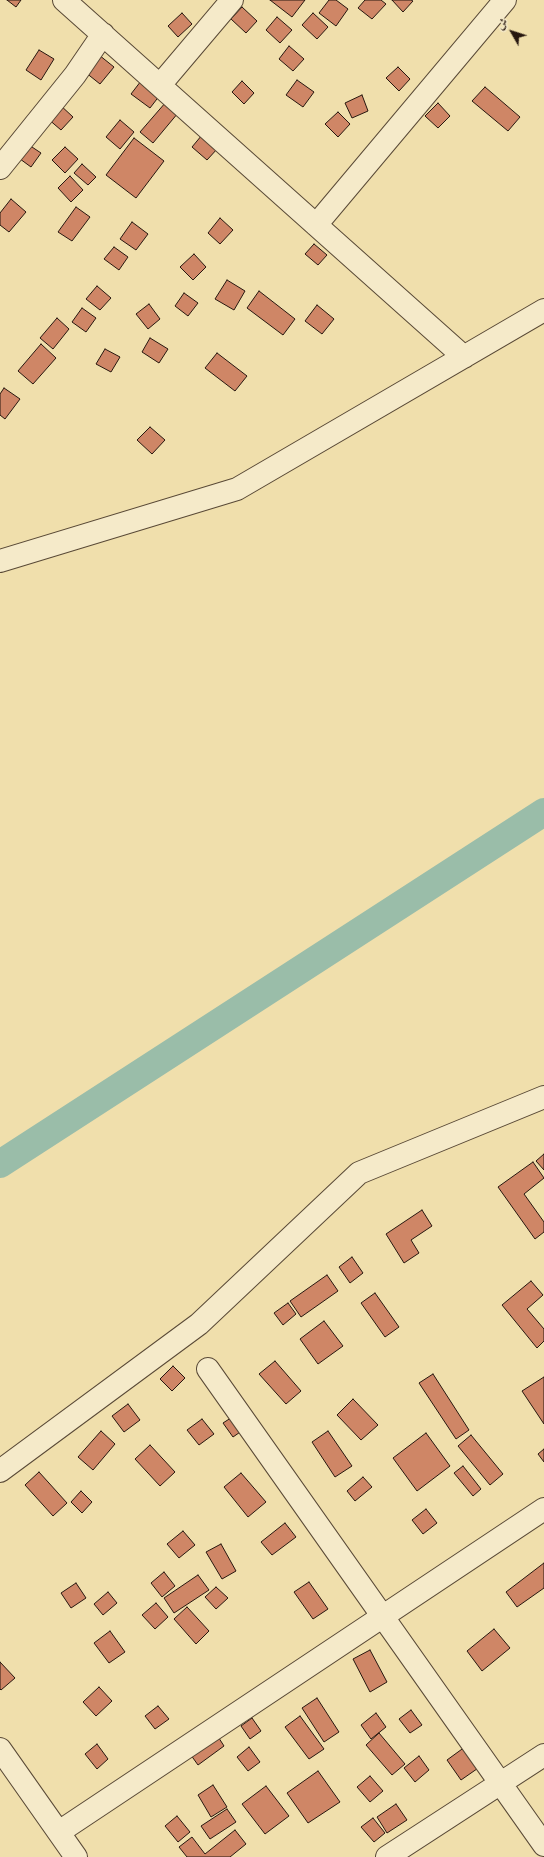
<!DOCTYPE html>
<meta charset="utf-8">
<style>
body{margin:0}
#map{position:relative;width:544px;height:1857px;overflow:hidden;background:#f0dfac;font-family:"IM FELL Great Primer",Amiri,serif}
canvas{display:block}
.north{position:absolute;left:492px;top:12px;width:40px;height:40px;-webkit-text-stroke:3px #f5eac9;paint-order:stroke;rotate:309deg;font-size:11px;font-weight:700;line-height:16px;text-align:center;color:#27170f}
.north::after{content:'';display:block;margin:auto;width:14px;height:18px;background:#27170f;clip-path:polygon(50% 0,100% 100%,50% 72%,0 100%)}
</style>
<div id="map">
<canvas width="544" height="1857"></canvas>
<div class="north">ش</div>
</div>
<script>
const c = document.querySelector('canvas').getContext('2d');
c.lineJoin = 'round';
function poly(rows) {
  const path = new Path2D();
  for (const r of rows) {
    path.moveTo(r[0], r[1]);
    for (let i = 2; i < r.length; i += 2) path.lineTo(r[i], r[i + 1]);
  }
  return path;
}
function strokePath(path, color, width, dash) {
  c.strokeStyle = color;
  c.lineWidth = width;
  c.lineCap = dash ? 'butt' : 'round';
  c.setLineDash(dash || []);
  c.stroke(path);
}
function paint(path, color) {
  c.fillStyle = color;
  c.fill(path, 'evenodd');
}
const canal = poly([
 [0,1164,544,812]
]);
const building = poly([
 [7,0,21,0,16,7,7,0],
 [270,0,305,0,292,17,270,0],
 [329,0,336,0,348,9,336,26,319,13,329,0],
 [365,0,381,0,386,4,372,19,358,8,365,0],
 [392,0,411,0,413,1,403,12,392,0],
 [242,7,257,21,246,33,231,19,242,7],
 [182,13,192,24,178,37,168,26,182,13],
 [313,13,328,27,317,39,302,25,313,13],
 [277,17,292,30,280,43,266,30,277,17],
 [289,46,304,59,293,71,279,59,289,46],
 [39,50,54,59,41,80,26,70,39,50],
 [99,55,114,67,100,84,85,72,99,55],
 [398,67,410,79,399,91,386,78,398,67],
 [297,80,314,92,303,107,286,95,297,80],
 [141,81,160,95,150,108,131,94,141,81],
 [242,81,254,93,244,104,232,92,242,81],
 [485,87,520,117,508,131,472,101,485,87],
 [362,95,368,111,352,118,345,103,362,95],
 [166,102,178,113,153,143,140,132,166,102],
 [438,103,450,116,438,128,425,116,438,103],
 [59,104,73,117,61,130,47,118,59,104],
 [338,112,350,124,338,137,325,124,338,112],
 [120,120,134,132,120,149,106,137,120,120],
 [202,135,218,148,207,160,192,147,202,135],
 [134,138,164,161,136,198,106,175,134,138],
 [26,143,41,153,31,167,16,156,26,143],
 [65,147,78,159,65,173,52,160,65,147],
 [82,164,96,177,88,185,74,173,82,164],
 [70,176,83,190,71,202,58,188,70,176],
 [11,199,26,212,9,232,0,225,0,213,11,199],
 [76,207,90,217,72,241,58,232,76,207],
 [220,218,233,230,220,244,208,233,220,218],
 [132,222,148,234,136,250,120,239,132,222],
 [314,244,327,255,318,265,305,254,314,244],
 [114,247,128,257,119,270,104,259,114,247],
 [194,254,206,267,193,280,180,267,194,254],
 [227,280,245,291,234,310,215,299,227,280],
 [97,286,111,298,100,310,86,299,97,286],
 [259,291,295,319,283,335,247,308,259,291],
 [184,293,198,303,188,316,175,306,184,293],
 [149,304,160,319,148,329,136,314,149,304],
 [317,305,334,319,322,334,305,321,317,305],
 [82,308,96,318,86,332,72,322,82,308],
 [57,318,69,329,53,349,40,338,57,318],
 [150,338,168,349,159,363,142,352,150,338],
 [41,344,56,358,33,384,18,371,41,344],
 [105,349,120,357,111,372,96,364,105,349],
 [217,353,247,376,235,391,205,368,217,353],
 [4,388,20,399,5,419,0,415,0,394,4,388],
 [150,427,165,440,152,454,137,440,150,427],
 [544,1154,544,1170,536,1161,544,1154],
 [533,1162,544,1178,524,1194,544,1222,544,1232,535,1239,498,1187,533,1162],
 [422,1210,432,1226,411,1240,419,1253,404,1263,386,1234,422,1210],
 [352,1257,363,1273,350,1283,339,1267,352,1257],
 [327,1275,338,1291,301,1317,290,1301,327,1275],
 [531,1281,543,1295,527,1309,544,1329,544,1341,537,1348,502,1305,531,1281],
 [375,1293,399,1327,385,1337,361,1303,375,1293],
 [288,1303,296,1314,283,1325,274,1313,288,1303],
 [324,1321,343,1346,318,1364,300,1339,324,1321],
 [275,1361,301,1391,286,1404,259,1374,275,1361],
 [173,1366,185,1378,172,1391,160,1379,173,1366],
 [433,1374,469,1430,456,1439,419,1383,433,1374],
 [544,1377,544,1424,522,1391,544,1377],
 [353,1399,378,1425,361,1440,337,1415,353,1399],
 [128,1404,140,1420,124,1432,112,1416,128,1404],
 [237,1414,246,1428,233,1437,223,1423,237,1414],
 [202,1419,214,1434,199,1445,187,1430,202,1419],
 [101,1431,115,1444,93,1470,78,1457,101,1431],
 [328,1431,352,1466,335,1477,312,1442,328,1431],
 [426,1433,450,1466,417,1491,393,1458,426,1433],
 [471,1435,503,1474,490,1485,458,1446,471,1435],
 [150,1445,175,1472,160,1486,135,1459,150,1445],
 [544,1449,544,1462,538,1454,544,1449],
 [463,1466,481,1489,473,1496,454,1473,463,1466],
 [39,1472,67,1503,53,1516,25,1485,39,1472],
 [241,1473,266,1502,248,1517,224,1487,241,1473],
 [363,1477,372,1487,355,1501,347,1491,363,1477],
 [81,1491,92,1502,82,1513,71,1502,81,1491],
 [426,1509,437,1523,423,1534,412,1520,426,1509],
 [285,1523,296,1537,272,1555,261,1542,285,1523],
 [183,1531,195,1545,179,1558,167,1544,183,1531],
 [221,1544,236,1571,222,1579,206,1552,221,1544],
 [544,1563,544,1588,517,1607,506,1592,544,1563],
 [164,1572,175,1586,162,1597,151,1583,164,1572],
 [198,1575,209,1590,174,1613,164,1598,198,1575],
 [309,1582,328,1609,313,1619,294,1592,309,1582],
 [76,1583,86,1598,71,1608,61,1593,76,1583],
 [216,1587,228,1598,216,1609,205,1597,216,1587],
 [108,1592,117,1603,103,1615,94,1604,108,1592],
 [156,1603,168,1617,155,1629,142,1615,156,1603],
 [187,1607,209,1631,196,1644,174,1619,187,1607],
 [494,1629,510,1648,482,1671,467,1651,494,1629],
 [110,1631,125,1652,109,1663,94,1643,110,1631],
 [370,1650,387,1682,370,1692,353,1659,370,1650],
 [0,1662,15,1678,1,1690,0,1689,0,1662],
 [99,1687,112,1701,96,1716,83,1702,99,1687],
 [317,1698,339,1732,324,1742,302,1708,317,1698],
 [158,1706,169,1719,155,1729,145,1716,158,1706],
 [411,1710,422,1725,410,1733,399,1719,411,1710],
 [376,1713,386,1727,371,1739,361,1725,376,1713],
 [300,1716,324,1749,309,1759,285,1727,300,1716],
 [252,1718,261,1731,250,1739,241,1726,252,1718],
 [215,1732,224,1746,198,1765,188,1751,215,1732],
 [379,1733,405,1764,392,1775,366,1745,379,1733],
 [97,1744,108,1759,97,1769,85,1754,97,1744],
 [469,1744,484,1764,461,1780,447,1760,469,1744],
 [249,1747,260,1762,248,1771,237,1757,249,1747],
 [419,1756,429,1770,415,1782,404,1768,419,1756],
 [318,1771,340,1802,308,1823,287,1793,318,1771],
 [370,1776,383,1791,370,1802,357,1787,370,1776],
 [213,1785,227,1807,211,1817,198,1795,213,1785],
 [266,1786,289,1816,265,1834,242,1804,266,1786],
 [396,1804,407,1820,387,1833,377,1817,396,1804],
 [227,1809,236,1822,210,1839,201,1826,227,1809],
 [177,1816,190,1832,178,1842,165,1826,177,1816],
 [373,1818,385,1833,374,1842,361,1827,373,1818],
 [235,1830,246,1844,230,1857,187,1857,179,1847,192,1837,205,1854,235,1830]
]);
const minor = poly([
 [64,0,464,357],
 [160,85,232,0],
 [0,168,75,75,103,34],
 [316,225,505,0],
 [0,561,237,489,544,310],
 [208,1369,544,1845],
 [0,1471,199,1324,359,1173,544,1097],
 [0,1749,76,1857],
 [59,1832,544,1509],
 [387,1857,544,1755]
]);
strokePath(canal, '#9abda9', 28);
paint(building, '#cf8666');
strokePath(building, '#27170f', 1);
strokePath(minor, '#594936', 24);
strokePath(minor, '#f5eac9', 22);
</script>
